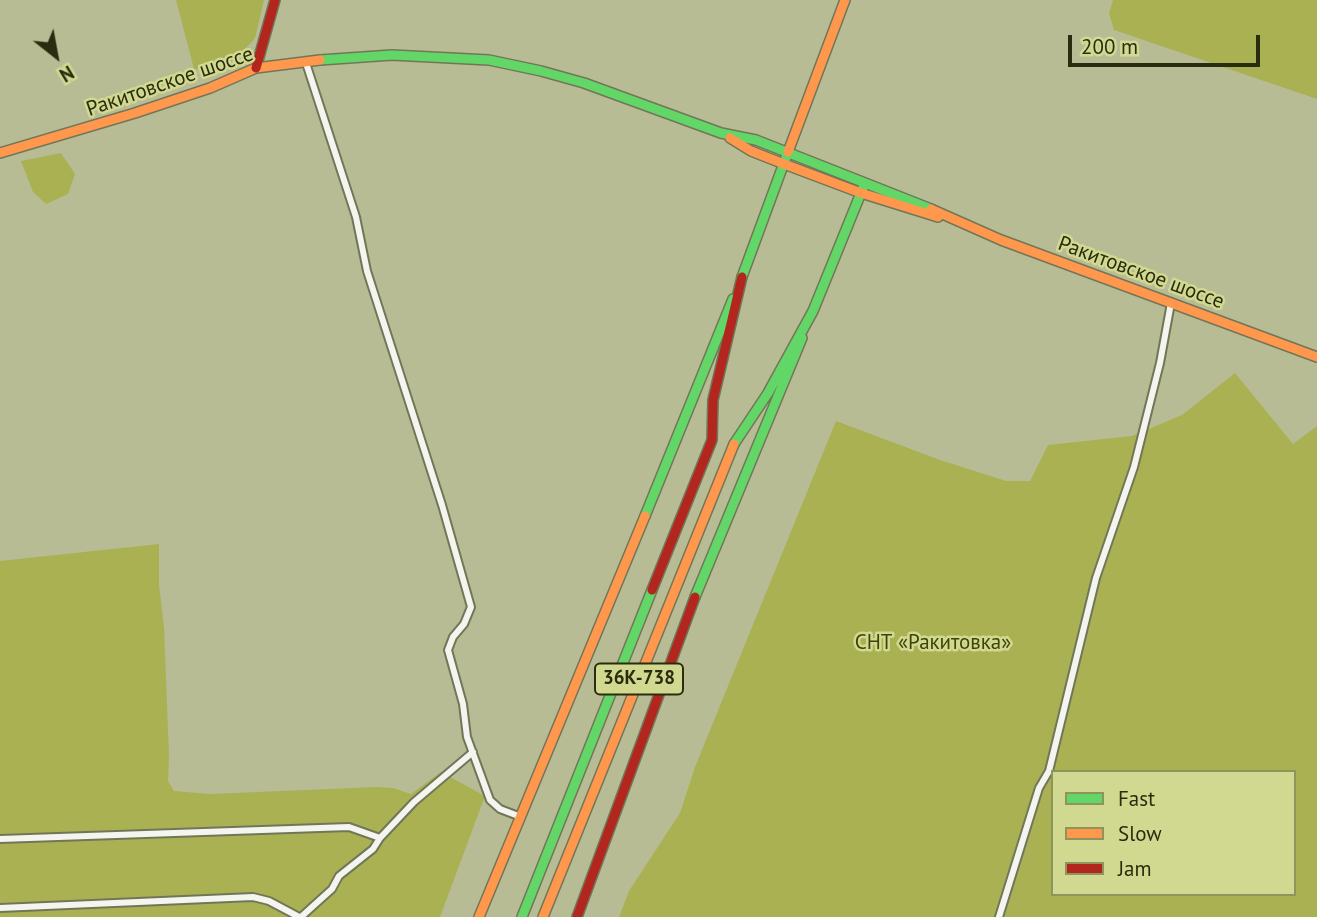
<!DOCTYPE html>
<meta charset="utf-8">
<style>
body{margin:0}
#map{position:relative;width:1317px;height:917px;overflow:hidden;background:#b7bc94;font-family:"PT Sans",sans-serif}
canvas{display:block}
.legend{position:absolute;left:1051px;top:770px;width:245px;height:126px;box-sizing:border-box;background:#d1d990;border:2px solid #8e945c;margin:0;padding:9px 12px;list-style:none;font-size:21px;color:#2a2c0f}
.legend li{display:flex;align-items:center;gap:14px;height:35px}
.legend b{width:35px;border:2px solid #8e945c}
.north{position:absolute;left:21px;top:21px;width:70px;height:70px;-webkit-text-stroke:5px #d1d990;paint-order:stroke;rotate:149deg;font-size:19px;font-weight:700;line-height:28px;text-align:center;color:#2a2c0f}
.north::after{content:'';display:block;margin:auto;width:24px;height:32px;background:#2a2c0f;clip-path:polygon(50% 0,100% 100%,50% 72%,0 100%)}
.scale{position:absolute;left:1068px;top:35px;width:192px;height:32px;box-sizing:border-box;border:4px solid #2a2c0f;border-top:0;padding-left:9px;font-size:21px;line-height:24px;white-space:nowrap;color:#2a2c0f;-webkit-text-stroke:5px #d1d990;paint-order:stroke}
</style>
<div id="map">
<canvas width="1317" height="917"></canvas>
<ul class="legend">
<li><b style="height:9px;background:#63d668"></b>Fast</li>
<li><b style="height:9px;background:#ff974d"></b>Slow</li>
<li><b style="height:9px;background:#b3261e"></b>Jam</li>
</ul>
<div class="north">N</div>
<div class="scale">200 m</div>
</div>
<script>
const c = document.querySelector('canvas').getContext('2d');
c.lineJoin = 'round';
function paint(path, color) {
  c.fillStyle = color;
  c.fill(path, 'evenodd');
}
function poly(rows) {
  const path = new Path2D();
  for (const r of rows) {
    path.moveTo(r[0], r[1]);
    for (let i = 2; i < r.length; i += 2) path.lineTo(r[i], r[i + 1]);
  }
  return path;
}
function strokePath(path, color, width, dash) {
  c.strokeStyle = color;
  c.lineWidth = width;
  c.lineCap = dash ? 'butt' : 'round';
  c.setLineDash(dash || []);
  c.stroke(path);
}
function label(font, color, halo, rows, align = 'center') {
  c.font = font + ' "PT Sans",sans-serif';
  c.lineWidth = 5;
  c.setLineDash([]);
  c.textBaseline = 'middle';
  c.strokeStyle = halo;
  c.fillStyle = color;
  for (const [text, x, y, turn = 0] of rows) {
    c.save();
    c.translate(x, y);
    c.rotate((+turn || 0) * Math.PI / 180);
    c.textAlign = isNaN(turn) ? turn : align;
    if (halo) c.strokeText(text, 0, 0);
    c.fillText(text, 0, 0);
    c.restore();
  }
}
const green = poly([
 [176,0,264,0,255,38,235,60,208,68,194,69],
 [1113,0,1317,0,1317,99,1114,30,1109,13],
 [61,153,75,174,68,194,46,204,33,192,21,161],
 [1235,373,1293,444,1317,426,1317,917,619,917,629,891,680,813,695,767,836,421,940,460,1006,481,1030,481,1048,445,1132,436,1182,415],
 [1053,772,1294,772,1294,894,1053,894],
 [159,544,159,585,164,628,169,756,168,781,174,791,210,794,376,787,393,788,411,794,441,772,485,796,440,917,0,917,0,561]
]);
const street = poly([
 [306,63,356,217,367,271,442,505,471,607,464,624,453,637,448,650,463,704,467,737,490,800,500,809,521,817],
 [0,839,349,827,380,838],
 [0,908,253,897,269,901,299,917],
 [301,917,332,889,339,876,373,849,380,838,414,802,473,752],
 [999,917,1039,788,1049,771,1096,578,1134,467,1160,363,1171,303]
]);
const fast = poly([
 [320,60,392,55,489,60,541,71,584,83,721,133,756,140,931,209],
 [742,277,788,152],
 [734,444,768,393,813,311,865,183],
 [645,516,733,299],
 [695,597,802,338],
 [522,917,652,590]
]);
const slow = poly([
 [730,138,751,151,784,164,861,193,938,217],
 [788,152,845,0],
 [0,153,135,113,210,88,256,68,320,60],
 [931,209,1001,240,1317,357],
 [479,917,645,516],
 [543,917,734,444]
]);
const jam = poly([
 [256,68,275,0],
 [652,590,712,440,713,400,742,277],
 [577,917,695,597]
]);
const shields = [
 [639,679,88]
];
const shieldNames = [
 ["36К-738",639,679]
];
const streetNames = [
 ["Ракитовское шоссе",170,82,-19],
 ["Ракитовское шоссе",1141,273,20]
];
const parkNames = [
 ["СНТ «Ракитовка»",933,643]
];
paint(green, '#aab152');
strokePath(street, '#727659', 10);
strokePath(fast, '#727659', 12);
strokePath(slow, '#727659', 12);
strokePath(jam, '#727659', 12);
strokePath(street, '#f4f5ef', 6);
strokePath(fast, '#63d668', 9);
strokePath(slow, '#ff974d', 9);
strokePath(jam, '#b3261e', 9);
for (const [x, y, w] of shields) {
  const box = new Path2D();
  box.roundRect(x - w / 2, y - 15.5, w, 31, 5);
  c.fillStyle = '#d1d990';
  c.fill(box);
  strokePath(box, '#2a2c0f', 2);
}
label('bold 19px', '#2a2c0f', null, shieldNames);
label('21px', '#2a2c0f', '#d1d990', streetNames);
label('21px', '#3f4309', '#d1d990', parkNames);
</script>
